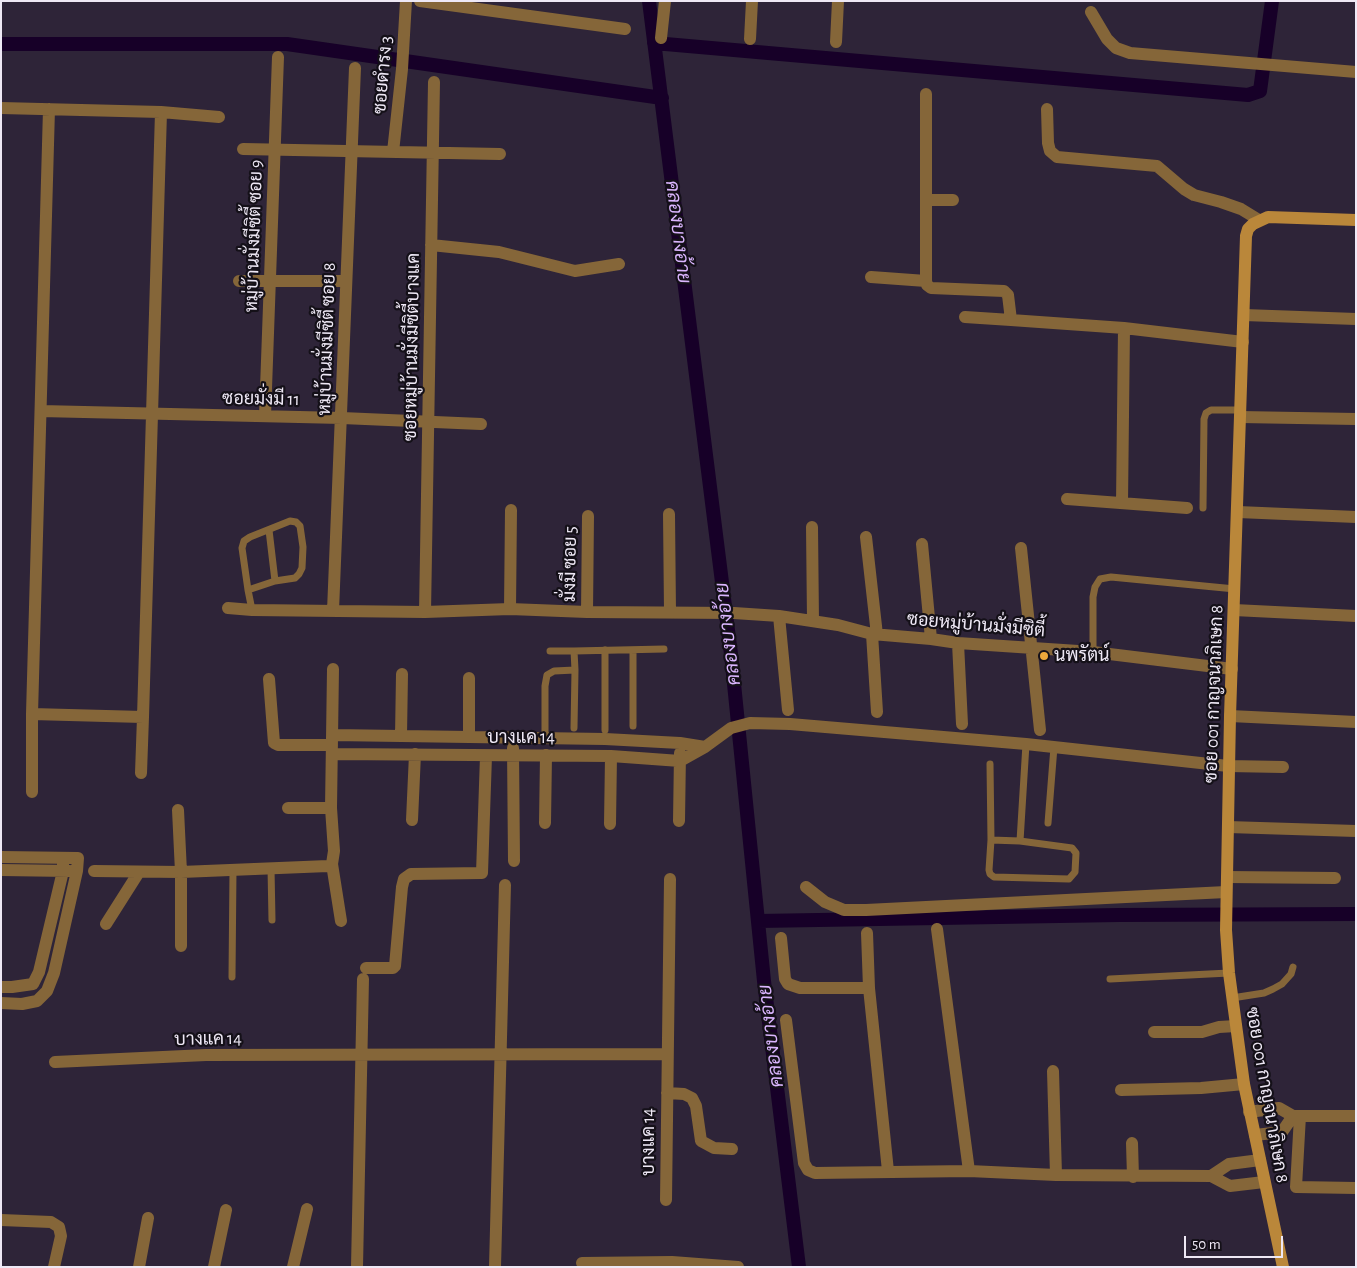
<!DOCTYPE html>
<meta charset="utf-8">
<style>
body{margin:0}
#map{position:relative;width:1357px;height:1268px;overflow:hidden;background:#2e2438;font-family:"Alegreya Sans",sans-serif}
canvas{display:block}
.frame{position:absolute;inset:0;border:2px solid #eee8f5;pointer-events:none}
.scale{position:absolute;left:1184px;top:1236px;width:99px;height:22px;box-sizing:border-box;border:2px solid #eee8f5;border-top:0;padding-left:6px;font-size:15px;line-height:18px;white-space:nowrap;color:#eee8f5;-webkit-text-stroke:4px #141018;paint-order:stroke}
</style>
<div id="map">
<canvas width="1357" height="1268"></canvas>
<div class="frame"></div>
<div class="scale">50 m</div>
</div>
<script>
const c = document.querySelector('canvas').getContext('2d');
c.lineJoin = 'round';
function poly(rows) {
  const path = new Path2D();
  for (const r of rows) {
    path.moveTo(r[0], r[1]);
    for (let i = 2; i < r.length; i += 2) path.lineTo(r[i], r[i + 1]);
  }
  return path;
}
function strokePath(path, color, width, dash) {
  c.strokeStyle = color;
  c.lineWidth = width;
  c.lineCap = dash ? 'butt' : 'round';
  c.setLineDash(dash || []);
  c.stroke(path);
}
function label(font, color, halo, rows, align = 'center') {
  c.font = font + ' "Alegreya Sans",Sarabun,sans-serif';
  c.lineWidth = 4.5;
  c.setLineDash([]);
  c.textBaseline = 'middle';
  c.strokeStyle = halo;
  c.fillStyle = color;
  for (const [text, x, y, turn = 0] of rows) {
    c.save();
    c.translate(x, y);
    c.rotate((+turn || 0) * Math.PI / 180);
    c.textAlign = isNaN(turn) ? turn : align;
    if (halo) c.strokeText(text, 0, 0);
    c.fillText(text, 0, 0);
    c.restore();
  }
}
const canal = poly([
 [649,1,731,654,764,981,799,1267],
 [654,43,1248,95,1260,91,1272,1],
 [1,44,287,44,662,98],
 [758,921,1119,915,1356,914]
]);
const lane = poly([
 [1203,508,1204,419,1206,413,1211,410,1240,410],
 [269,530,275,581],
 [248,590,275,581,295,578,299,574,302,568,303,547,300,526,296,522,290,521,250,537,244,541,242,548,248,590,252,610],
 [605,650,605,730],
 [633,650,633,726],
 [550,651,574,651],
 [1093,652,1093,597,1095,587,1100,579,1111,577,1235,589],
 [574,728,575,670],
 [545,739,545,686,547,675,554,671,575,670,574,651,664,649],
 [990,764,991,840,989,870,990,874,994,877,1069,879,1075,872,1076,853,1072,848,1020,841,1026,744],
 [1048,823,1054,747],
 [991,840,1020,841],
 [271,868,272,920],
 [232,977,233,870],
 [1110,979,1229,973],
 [1232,998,1264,993,1273,989,1282,984,1291,974,1293,967]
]);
const street = poly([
 [420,1,625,29],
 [1091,12,1107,39,1116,48,1130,53,1356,72],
 [661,38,665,1],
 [750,39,752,1],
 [836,42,838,1],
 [926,94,926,281,927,285,931,288,1004,291,1008,295,1011,320,1124,328,1243,342],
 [1,108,161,112,219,117],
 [1047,109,1048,143,1050,151,1057,157,1157,166,1184,189,1194,195,1221,202,1241,209,1259,220],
 [243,149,500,154],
 [393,152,402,69,406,1],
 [926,200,953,200],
 [431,245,499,252,575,271,619,264],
 [871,277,926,281],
 [239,281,346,281],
 [1244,315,1356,319],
 [965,317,1011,320],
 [41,411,342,418,481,424],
 [265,416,278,57],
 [1240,417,1356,419],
 [1067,499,1187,508],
 [1122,503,1124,328],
 [1238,512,1356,517],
 [669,514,670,612],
 [812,527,813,621],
 [866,537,877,635],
 [922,544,931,639],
 [1021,548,1040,730],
 [228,608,252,610,425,612,510,609,587,612,734,613,779,616,838,625,872,634,931,639,958,643,1093,652,1232,669],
 [510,609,511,510],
 [1234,610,1356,616],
 [333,611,355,68],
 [425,612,434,82],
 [587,612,588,516],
 [779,616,788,710],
 [872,634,877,712],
 [958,643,962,724],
 [269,679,274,743,278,745,332,745],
 [32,714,143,717,141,773],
 [1230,716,1356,722],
 [143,717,161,112],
 [401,736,402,674],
 [469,737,469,678],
 [705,747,731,728,750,723,790,724,1026,744,1228,766,1283,767],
 [513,748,514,861],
 [332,754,611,756,680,761,705,747,680,743,605,739,333,735],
 [32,792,32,714,49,109],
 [288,808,331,808],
 [178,810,181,872,181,946],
 [412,820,415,754],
 [679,821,680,753],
 [545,823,546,755],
 [610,824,611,756],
 [1228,827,1356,831],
 [1,857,78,858,77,871,54,973,47,991,37,1001,22,1004,1,1003],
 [332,864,341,921],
 [1,870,70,871],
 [94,871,181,872,328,866,332,864,334,851,331,808,333,669],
 [1227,877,1335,878],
 [806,887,825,902,844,910,866,910,1226,892],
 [106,924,139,872],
 [937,929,969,1171],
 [867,933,869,988],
 [781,938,785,979,788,984,800,988,869,988,888,1171],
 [366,968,393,968,395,966,402,887,404,879,411,874,482,873,486,756],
 [1,987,12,987,33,984,39,972,63,871,63,858],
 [786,1020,804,1163,808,1170,815,1173,969,1171,1056,1175,1211,1176,1230,1186,1264,1182],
 [1154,1032,1202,1032,1219,1027,1236,1026],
 [55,1062,206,1055,667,1054],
 [1053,1071,1056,1175],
 [1121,1090,1201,1088,1244,1084],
 [667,1093,684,1094,692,1098,696,1106,701,1141,714,1148,732,1149],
 [1249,1112,1279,1108,1293,1116,1282,1132,1255,1135],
 [1293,1116,1356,1116],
 [1300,1116,1296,1187,1356,1188],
 [1132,1143,1133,1177],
 [1211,1176,1229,1164,1260,1160],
 [666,1200,670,879],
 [1,1220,51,1222,59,1227,61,1236,54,1267],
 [582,1263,672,1262,738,1267],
 [139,1267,148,1218],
 [214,1267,226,1210],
 [293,1267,307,1209],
 [357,1267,363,979],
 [495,1267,505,885]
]);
const secondary = poly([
 [1283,1267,1244,1084,1229,973,1226,930,1230,716,1246,236,1248,229,1253,224,1268,217,1356,220]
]);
const markers = [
 [1044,656,5,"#eda83b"]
];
const streetNames = [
 ["ซอยดำรง 3",383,75,-85],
 ["หมู่บ้านมั่งมีซิตี้ ซอย 9",254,236,-88],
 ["หมู่บ้านมั่งมีซิตี้ ซอย 8",327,339,-88],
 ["ซอยหมู่บ้านมั่งมีซิตี้บางแค",412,347,-89],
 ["ซอยมั่งมี 11",261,399,1],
 ["มั่งมี ซอย 5",570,564,-89],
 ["ซอยหมู่บ้านมั่งมีซิตี้",976,625,5],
 ["ซอย 001 กาญจนาภิเษก 8",1214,694,-88],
 ["บางแค 14",521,738],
 ["บางแค 14",208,1039,-1],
 ["ซอย 001 กาญจนาภิเษก 8",1267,1095,80],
 ["บางแค 14",649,1142,-90]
];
const poiNames = [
 ["นพรัตน์",1054,656]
];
const waterNames = [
 ["คลองบางอ้าย",678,232,83],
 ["คลองบางอ้าย",728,634,-97],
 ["คลองบางอ้าย",771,1036,-97]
];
strokePath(canal, '#170028', 14);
strokePath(lane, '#856639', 7);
strokePath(street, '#856639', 12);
strokePath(secondary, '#ba873a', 12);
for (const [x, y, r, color] of markers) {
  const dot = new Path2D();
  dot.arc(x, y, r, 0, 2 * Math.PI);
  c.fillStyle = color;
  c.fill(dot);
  strokePath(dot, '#141018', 2);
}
label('18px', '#eee8f5', '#141018', streetNames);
label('18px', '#eee8f5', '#141018', poiNames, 'left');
label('italic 19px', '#dab5fe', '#141018', waterNames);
</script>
